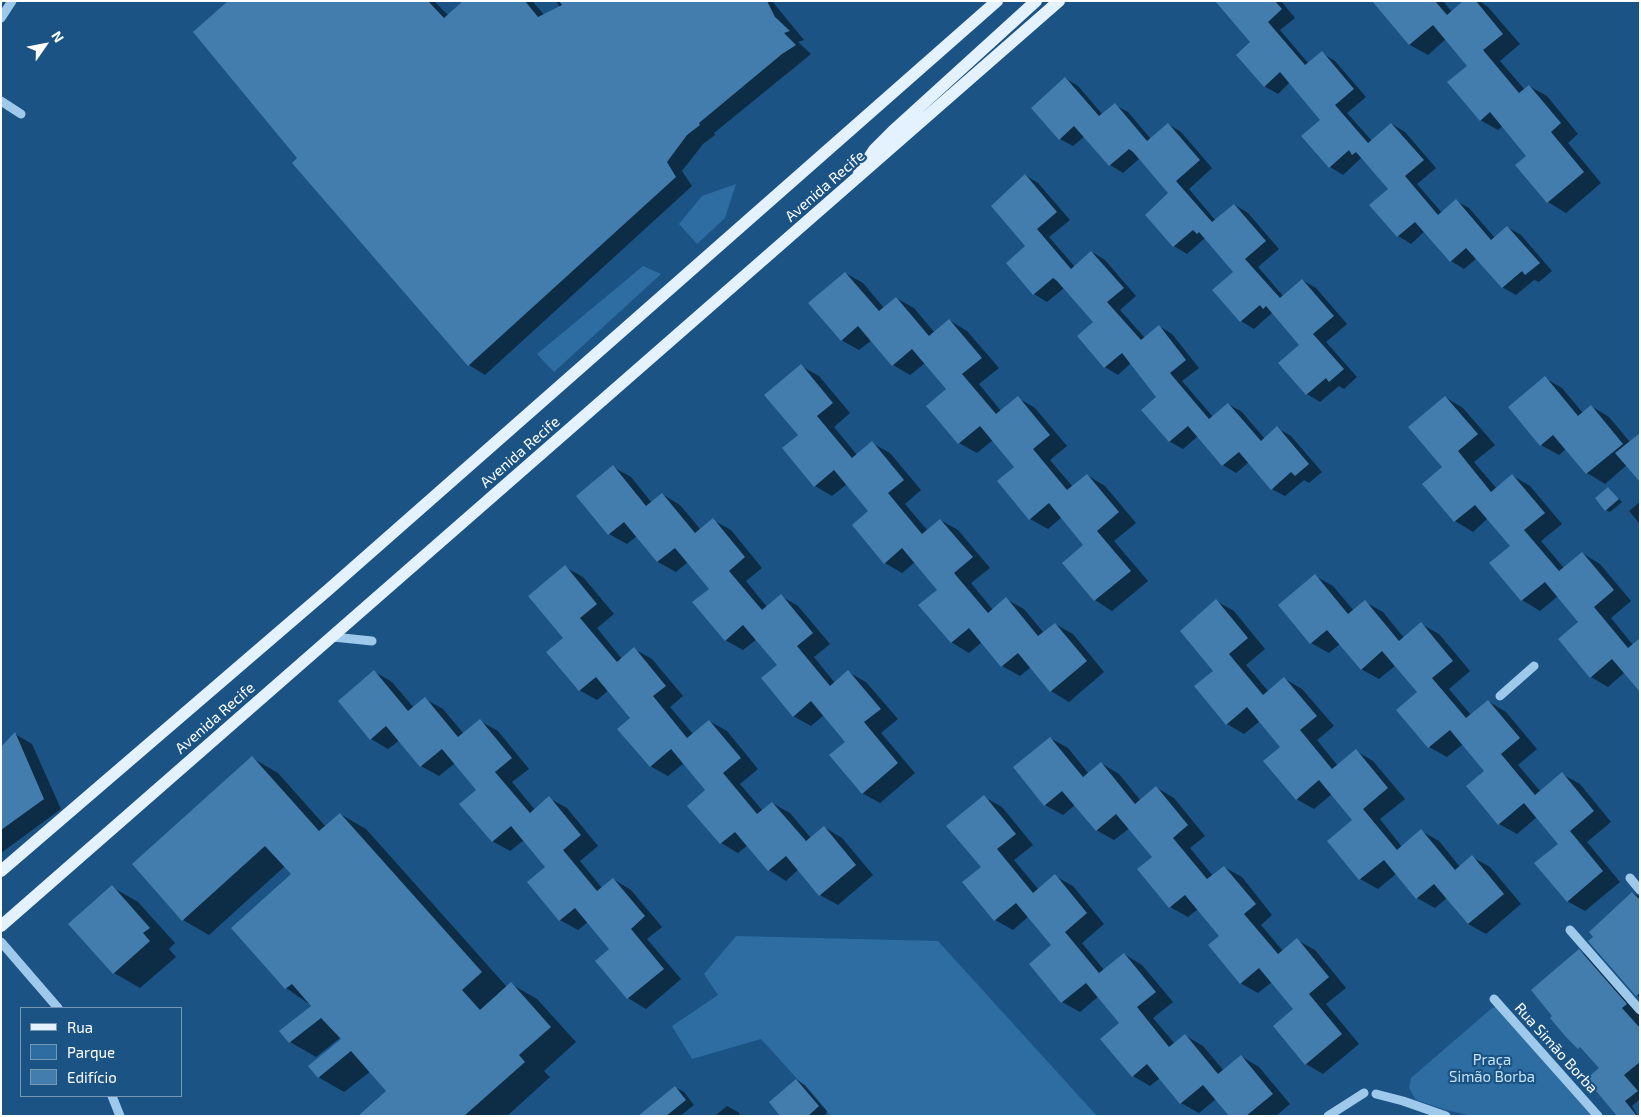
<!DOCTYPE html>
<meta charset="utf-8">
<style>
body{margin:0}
#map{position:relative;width:1641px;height:1117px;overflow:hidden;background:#1a5384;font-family:"Exo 2",sans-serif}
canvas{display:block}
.frame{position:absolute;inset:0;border:2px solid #fff;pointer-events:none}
.legend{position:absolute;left:20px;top:1007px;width:162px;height:90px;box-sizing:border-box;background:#1a5384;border:1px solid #7698b5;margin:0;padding:6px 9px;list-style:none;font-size:15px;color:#fff}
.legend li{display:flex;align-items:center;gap:10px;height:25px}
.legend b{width:25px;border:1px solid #7698b5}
.north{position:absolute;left:20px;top:20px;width:50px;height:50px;-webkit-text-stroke:4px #1a5384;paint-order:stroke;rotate:57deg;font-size:14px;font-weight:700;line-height:20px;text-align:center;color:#fff}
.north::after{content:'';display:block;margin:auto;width:18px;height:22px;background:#fff;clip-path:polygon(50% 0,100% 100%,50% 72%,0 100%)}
</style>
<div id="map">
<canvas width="1641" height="1117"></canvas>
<div class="frame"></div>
<ul class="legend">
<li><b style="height:6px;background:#e4f1ff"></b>Rua</li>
<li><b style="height:14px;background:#2d6da2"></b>Parque</li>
<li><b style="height:14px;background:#437dad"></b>Edifício</li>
</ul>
<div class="north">N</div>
</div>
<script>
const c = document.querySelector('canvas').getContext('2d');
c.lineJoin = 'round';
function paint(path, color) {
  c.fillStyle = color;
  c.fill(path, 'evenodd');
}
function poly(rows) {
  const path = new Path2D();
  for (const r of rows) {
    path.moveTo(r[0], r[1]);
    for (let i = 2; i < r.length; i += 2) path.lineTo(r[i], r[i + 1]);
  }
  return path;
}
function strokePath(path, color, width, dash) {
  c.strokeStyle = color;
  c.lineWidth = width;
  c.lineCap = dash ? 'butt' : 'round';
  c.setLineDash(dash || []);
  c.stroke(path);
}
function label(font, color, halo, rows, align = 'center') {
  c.font = font + ' "Exo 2",sans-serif';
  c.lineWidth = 4.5;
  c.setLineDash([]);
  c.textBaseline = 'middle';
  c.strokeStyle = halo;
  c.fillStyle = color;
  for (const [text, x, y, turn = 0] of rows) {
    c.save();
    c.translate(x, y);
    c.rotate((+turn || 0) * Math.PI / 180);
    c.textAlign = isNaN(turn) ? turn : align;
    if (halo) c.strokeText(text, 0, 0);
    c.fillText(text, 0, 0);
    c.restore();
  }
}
const green = poly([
 [736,184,725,218,697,244,679,224,702,196],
 [643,266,661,274,554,372,537,354],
 [736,936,938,941,1097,1116,831,1116,761,1039,692,1059,672,1026,718,995,704,974],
 [1497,1006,1594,1116,1472,1116,1446,1110,1416,1100,1409,1088,1411,1078,1492,1008]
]);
const shadow = poly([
 [361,1,434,1,449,16,464,1,532,1,582,58,589,53,556,1,772,1,804,40,798,42,811,54,714,133,715,135,703,144,682,171,692,186,485,375,469,365,294,163,299,158],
 [1221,1,1281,1,1295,18,1280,30,1309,64,1322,53,1335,61,1366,97,1347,113,1372,141,1392,124,1405,132,1436,168,1417,184,1442,213,1456,201,1469,208,1495,238,1507,227,1521,235,1552,271,1539,282,1534,280,1516,295,1502,287,1477,258,1464,269,1451,261,1425,231,1411,244,1398,236,1390,189,1361,158,1343,175,1330,167,1322,120,1290,82,1278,94,1264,86,1252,42],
 [1386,1,1443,1,1452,12,1465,1,1479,1,1488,7,1520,44,1500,61,1525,90,1529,86,1547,96,1578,134,1568,143,1601,183,1566,213,1548,202,1528,156,1503,126,1498,130,1480,120,1469,66,1446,39,1428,55,1410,45,1379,7],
 [1065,78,1078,86,1103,115,1115,105,1128,112,1151,139,1168,124,1181,132,1212,168,1189,189,1216,221,1235,205,1248,213,1279,249,1258,267,1284,297,1302,280,1316,288,1347,324,1326,342,1357,377,1344,389,1339,386,1320,402,1307,394,1301,345,1273,312,1254,329,1241,321,1235,272,1205,238,1187,254,1174,246,1170,193,1139,159,1123,173,1110,165,1085,136,1073,146,1060,139],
 [1025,175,1038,183,1070,220,1049,237,1075,267,1092,252,1105,260,1136,296,1120,310,1145,338,1159,326,1172,334,1199,368,1182,381,1213,417,1228,404,1242,412,1265,439,1277,428,1291,436,1322,472,1309,483,1304,480,1285,496,1272,489,1249,462,1236,473,1223,465,1198,436,1183,449,1169,441,1158,397,1131,363,1118,375,1105,367,1094,322,1064,288,1047,302,1034,294,1007,263,1027,246],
 [845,273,863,283,884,308,896,298,914,308,935,333,949,320,967,331,999,368,979,384,1001,411,1018,398,1035,408,1067,446,1050,460,1073,487,1087,475,1105,486,1136,523,1114,541,1148,581,1112,611,1095,600,1064,563,1085,545,1062,517,1048,529,1030,519,1016,467,993,440,977,453,959,443,928,406,948,390,925,363,910,375,893,365,872,340,859,350,841,340],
 [801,366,819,376,850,413,834,427,857,455,872,443,890,453,921,490,905,504,928,531,940,520,958,530,990,568,971,583,993,610,1006,599,1024,609,1044,633,1055,624,1073,634,1104,672,1069,702,1051,691,1031,667,1020,676,1002,666,982,642,969,653,951,642,939,590,915,562,902,573,885,563,870,511,847,484,832,496,815,486,799,435],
 [1545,378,1562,388,1583,413,1591,406,1609,417,1630,442,1627,465,1605,484,1587,473,1566,449,1559,455,1541,445],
 [1445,397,1463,408,1495,445,1474,462,1497,489,1513,476,1530,486,1562,524,1541,541,1564,568,1582,553,1600,564,1631,601,1611,618,1633,645,1625,672,1608,687,1591,677,1580,622,1558,596,1540,611,1522,600,1491,563,1511,546,1488,518,1473,532,1455,521,1443,467],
 [613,467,631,477,652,503,662,494,680,505,701,530,713,520,731,530,762,568,746,581,767,607,781,596,798,606,830,644,814,657,835,683,848,672,866,682,898,719,881,733,915,773,880,803,862,793,847,742,824,715,811,726,793,716,778,665,757,639,743,650,725,640,711,589,688,562,676,572,658,562,637,536,627,544,609,534],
 [1609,488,1622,502,1610,512,1606,510],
 [1640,502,1640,524,1629,511],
 [565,567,583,577,614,614,597,628,622,659,634,649,652,659,683,696,670,707,693,734,709,721,727,731,758,769,740,784,763,811,772,803,790,813,811,838,824,827,842,838,873,875,838,905,820,895,799,869,786,881,769,870,748,845,738,853,721,843,707,791,684,763,668,776,650,766,632,718,609,690,597,700,579,690,565,638],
 [1315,576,1333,586,1354,611,1365,602,1383,612,1404,638,1421,624,1439,634,1470,671,1449,689,1471,715,1488,701,1506,712,1537,749,1518,765,1541,792,1562,774,1580,784,1611,822,1587,842,1620,882,1585,911,1567,901,1560,844,1537,817,1517,834,1499,824,1486,771,1463,744,1447,757,1429,747,1398,710,1419,693,1396,665,1379,679,1361,669,1340,644,1329,653,1311,643,1280,606],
 [1216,601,1234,611,1265,649,1246,665,1269,692,1285,679,1302,689,1334,726,1317,740,1338,766,1356,751,1373,761,1405,799,1380,819,1402,847,1421,831,1439,841,1460,867,1472,857,1490,867,1521,904,1486,934,1468,924,1447,898,1435,908,1417,898,1397,873,1378,889,1360,879,1354,820,1332,794,1314,809,1296,799,1282,747,1260,721,1244,734,1227,724,1215,671],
 [375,672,392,682,414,708,425,699,443,709,464,734,480,721,498,731,529,769,512,782,535,810,549,798,567,808,598,846,580,861,602,888,613,879,631,890,662,927,647,939,681,979,646,1009,628,998,597,961,611,949,588,922,578,930,560,920,547,867,524,840,510,851,492,841,478,790,455,763,439,776,421,766,400,740,388,749,371,739],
 [15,734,32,744,61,809,1,853,1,749],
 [1050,738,1068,748,1089,774,1101,763,1119,774,1141,801,1157,788,1174,798,1205,836,1190,848,1213,876,1224,867,1242,877,1272,915,1261,925,1283,951,1297,940,1315,950,1346,988,1326,1004,1359,1044,1323,1074,1306,1064,1295,1009,1272,982,1258,993,1240,983,1221,936,1198,909,1188,917,1170,907,1154,857,1130,828,1114,840,1096,830,1075,805,1063,815,1045,805],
 [252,758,278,773,326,827,340,814,366,829,507,987,511,984,537,999,576,1042,544,1071,550,1077,507,1116,371,1116,388,1091,371,1071,344,1092,318,1077,342,1040,341,1037,316,1057,290,1042,312,1006,286,988,233,928,292,874,285,866,209,935,183,920],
 [984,797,1002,807,1033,845,1014,860,1039,890,1055,876,1073,886,1104,924,1082,943,1104,970,1124,954,1142,965,1173,1002,1153,1018,1175,1044,1186,1036,1203,1046,1224,1071,1241,1056,1259,1067,1290,1104,1276,1116,1230,1116,1216,1099,1199,1113,1181,1103,1160,1078,1150,1086,1133,1076,1121,1023,1099,996,1080,1012,1062,1002,1053,946,1029,916,1013,930,995,920],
 [112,887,138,902,175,943,169,949,176,957,140,988,114,973],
 [1633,893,1640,897,1640,998,1590,941],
 [1579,951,1587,955,1640,1016,1640,1099,1632,1106,1638,1116,1618,1116,1601,1068],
 [797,1080,805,1085,827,1111,825,1116,782,1116],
 [675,1087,684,1092,694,1105,680,1116,644,1116],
 [727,1106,738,1112,741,1116,715,1116]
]);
const building = poly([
 [228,1,428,1,444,18,463,1,525,1,538,17,562,5,559,1,767,1,775,17,790,31,784,33,796,45,782,54,699,123,700,125,687,135,667,162,676,177,468,366,292,163,297,158,193,32],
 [1215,1,1275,1,1282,9,1268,22,1305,65,1322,51,1354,89,1335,105,1368,143,1391,123,1424,160,1405,176,1438,215,1456,199,1491,240,1507,226,1540,263,1525,275,1522,271,1502,288,1466,248,1450,262,1415,222,1397,237,1369,205,1388,189,1356,152,1352,155,1349,150,1329,168,1301,136,1320,120,1280,72,1264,87,1236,55,1250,42],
 [1372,1,1435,1,1447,15,1463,1,1476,1,1503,34,1483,50,1519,93,1529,85,1561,123,1551,132,1584,172,1547,203,1515,165,1526,156,1490,112,1480,121,1447,82,1467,66,1433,25,1409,45],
 [1065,77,1099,116,1115,103,1147,141,1168,123,1200,160,1176,181,1212,222,1234,204,1266,241,1245,259,1280,298,1302,279,1334,316,1313,334,1344,369,1329,382,1326,378,1306,395,1278,363,1299,345,1266,306,1263,309,1260,305,1240,322,1212,290,1233,272,1199,232,1197,234,1193,230,1173,247,1145,215,1168,193,1133,152,1129,149,1109,166,1074,126,1059,140,1031,108],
 [1025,174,1057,212,1037,229,1071,269,1091,251,1124,288,1107,302,1141,340,1159,325,1186,360,1170,373,1209,419,1228,403,1261,441,1277,426,1309,464,1295,476,1291,472,1271,490,1239,452,1222,466,1188,426,1169,442,1141,410,1156,397,1122,353,1104,368,1077,336,1093,322,1057,281,1053,278,1033,295,1006,263,1025,246,991,206],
 [845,272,879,311,896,297,929,336,949,319,982,358,962,374,996,414,1018,396,1050,435,1033,449,1067,490,1087,474,1119,512,1097,531,1131,571,1094,601,1062,563,1083,545,1049,503,1029,520,997,481,1014,467,980,426,958,444,926,406,946,389,912,349,892,366,858,326,841,341,808,303],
 [801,364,833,403,817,416,852,458,872,441,904,480,888,493,922,534,940,519,973,557,954,573,988,613,1006,597,1038,636,1055,623,1087,661,1050,692,1018,653,1001,667,969,628,951,643,918,605,937,590,902,548,884,564,852,525,868,511,834,470,814,487,782,448,798,435,764,395],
 [1545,376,1578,416,1591,405,1623,444,1586,474,1553,435,1540,446,1508,407],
 [1445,396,1478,434,1458,451,1491,492,1512,474,1545,513,1524,530,1559,571,1582,552,1614,590,1594,607,1628,648,1640,638,1640,692,1612,659,1590,678,1558,639,1578,622,1545,582,1521,601,1489,563,1510,546,1475,505,1454,522,1422,484,1442,467,1408,427],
 [1640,433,1640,482,1615,453],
 [613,465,646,506,662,493,695,533,713,518,745,557,729,571,762,610,781,594,813,633,797,646,830,686,848,670,881,709,864,722,898,763,862,794,829,755,845,742,811,701,793,717,761,678,777,665,743,625,725,641,692,602,709,589,675,548,657,562,624,522,608,535,576,496],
 [1608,487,1619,499,1605,511,1595,498],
 [565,565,597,604,580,618,617,662,634,647,666,686,653,696,687,738,709,720,741,758,723,773,757,814,772,802,806,841,824,826,856,865,819,896,786,856,768,871,735,832,720,844,687,806,705,790,671,749,650,767,617,729,630,718,596,677,579,691,546,652,563,638,528,596],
 [1315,574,1348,614,1365,600,1399,641,1421,622,1453,661,1432,678,1466,718,1488,700,1520,738,1501,754,1535,795,1562,772,1594,811,1570,831,1603,871,1567,902,1534,863,1558,844,1524,803,1498,825,1466,786,1484,771,1450,730,1428,748,1396,710,1417,692,1382,651,1361,670,1327,630,1310,644,1278,605],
 [1216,599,1248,638,1229,654,1263,695,1284,677,1317,716,1300,730,1332,769,1356,749,1388,788,1363,809,1397,850,1421,829,1455,870,1472,855,1504,894,1468,924,1434,884,1416,899,1384,860,1359,880,1327,841,1352,820,1319,780,1296,800,1263,761,1280,747,1247,707,1226,725,1194,686,1213,671,1180,631],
 [374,670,408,711,425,697,458,737,480,719,512,758,495,772,530,813,549,796,581,835,563,850,597,891,613,878,645,916,631,929,664,969,627,999,595,961,609,949,575,908,559,921,527,882,545,867,511,826,492,842,459,804,476,790,442,749,420,767,386,726,370,740,338,701],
 [15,732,44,799,1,830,1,747],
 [1050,737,1083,777,1101,762,1135,804,1156,786,1188,825,1173,838,1207,879,1224,866,1256,904,1244,914,1278,954,1297,938,1329,977,1309,994,1342,1034,1305,1065,1273,1026,1293,1009,1259,968,1240,984,1208,945,1219,936,1185,895,1169,908,1137,869,1152,857,1116,814,1096,831,1062,791,1044,806,1013,767],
 [252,756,319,831,340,813,482,972,462,990,480,1010,511,982,551,1027,519,1055,525,1062,464,1116,358,1116,386,1091,351,1051,318,1078,308,1066,341,1039,321,1018,289,1043,279,1031,311,1006,292,984,285,989,231,928,291,874,265,846,182,921,132,864],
 [984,795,1016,834,997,849,1033,893,1055,874,1087,913,1065,932,1099,973,1124,953,1156,992,1137,1007,1169,1047,1185,1034,1218,1074,1241,1055,1273,1094,1246,1116,1229,1116,1203,1085,1180,1104,1147,1064,1132,1077,1100,1039,1119,1023,1086,983,1061,1003,1029,964,1051,945,1016,903,994,921,962,882,981,867,946,826],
 [112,885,150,928,143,933,150,941,113,974,68,924],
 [1632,892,1640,900,1640,993,1636,996,1588,941,1593,937,1589,932],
 [1579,949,1627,1004,1622,1008,1640,1028,1640,1062,1624,1075,1638,1091,1625,1101,1637,1116,1617,1116,1586,1079,1599,1068,1580,1047,1578,1049,1566,1037,1550,1018,1552,1016,1531,990],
 [796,1079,819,1106,808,1116,780,1116,769,1102],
 [675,1086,686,1100,666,1116,638,1116]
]);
const minor = poly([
 [1,18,12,1],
 [1,101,21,114],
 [333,637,372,641],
 [1500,696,1534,666],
 [1630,878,1640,890],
 [1570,930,1640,1010],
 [1,942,58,1008],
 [1494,999,1598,1116],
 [1376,1094,1403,1101,1446,1116],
 [112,1096,120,1116],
 [1328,1116,1364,1093]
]);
const major = poly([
 [859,173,874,150,893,131,1036,1],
 [1,871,328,590,997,1],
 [1,926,1059,1]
]);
const streetNames = [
 ["Avenida Recife",825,186,-41],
 ["Avenida Recife",520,452,-41],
 ["Avenida Recife",215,718,-41],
 ["Rua Simão Borba",1556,1048,48]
];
const parkNames = [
 ["Praça",1492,1060],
 ["Simão Borba",1492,1077]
];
paint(green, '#2d6da2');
paint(shadow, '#0007');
paint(building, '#437dad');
strokePath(minor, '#9fc9eb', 9);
strokePath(major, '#e4f1ff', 12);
label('15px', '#fff', '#1a5384', streetNames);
label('15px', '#c4e1f8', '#1a5384', parkNames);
</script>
